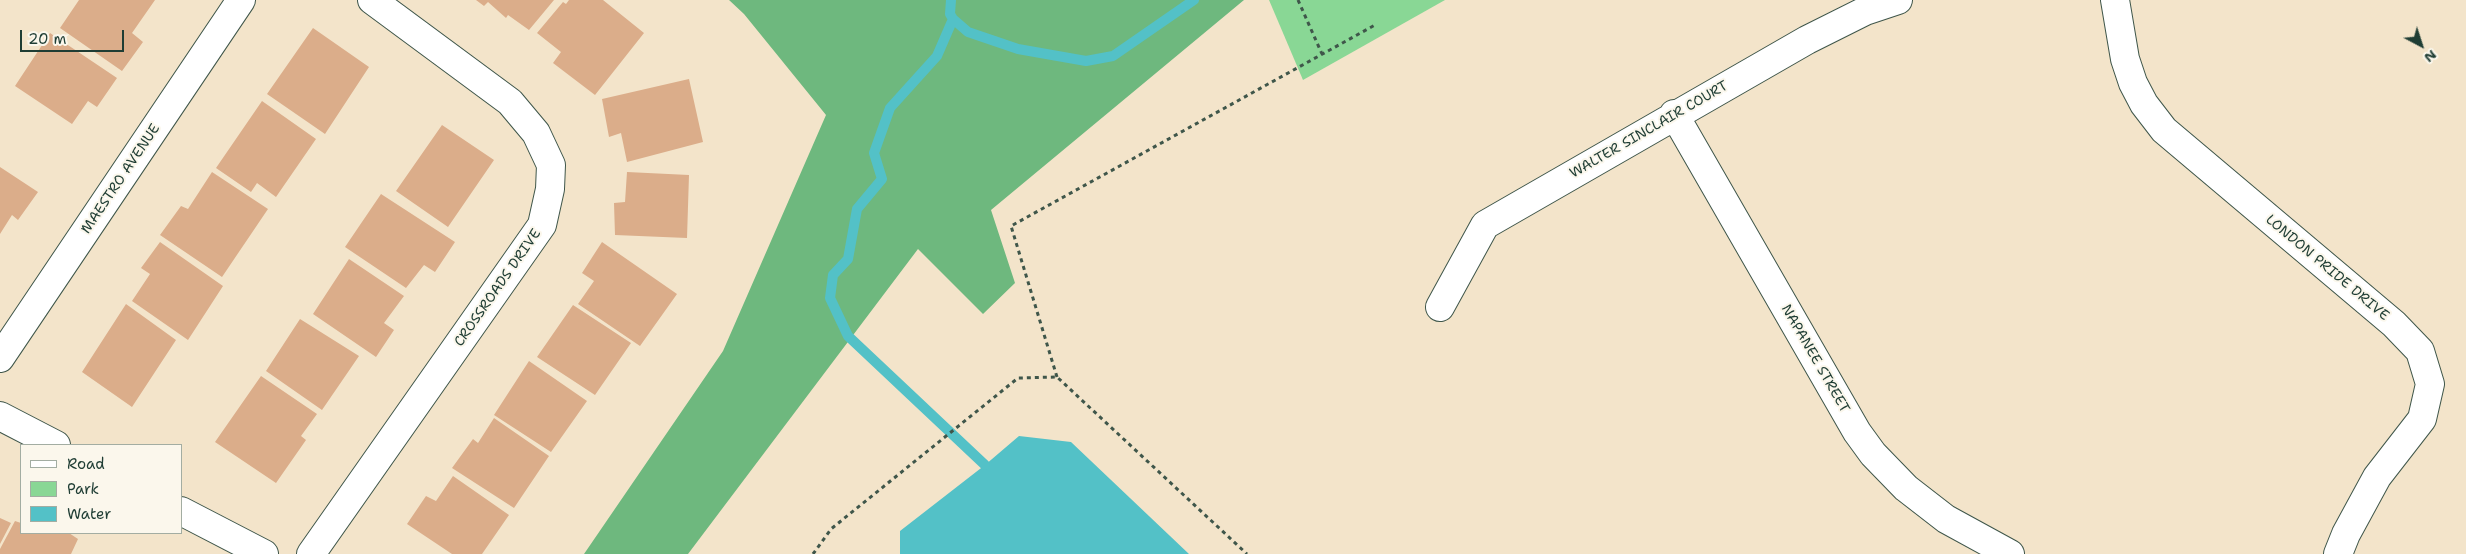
<!DOCTYPE html>
<style>
body{margin:0}
#map{position:relative;width:2466px;height:554px;overflow:hidden;background:#f3e4ca;font-family:"Shantell Sans",sans-serif}
canvas{display:block}
.legend{position:absolute;left:20px;top:444px;width:162px;height:90px;box-sizing:border-box;background:#fbf7ec;border:1px solid #a3ada2;margin:0;padding:6px 9px;list-style:none;font-size:15px;color:#1f3d34}
.legend li{display:flex;align-items:center;gap:10px;height:25px}
.legend b{width:25px;border:1px solid #a3ada2}
.north{position:absolute;left:2396px;top:20px;width:50px;height:50px;-webkit-text-stroke:4px #fbf7ec;paint-order:stroke;rotate:140deg;font-size:14px;font-weight:700;line-height:20px;text-align:center;color:#1f3d34}
.north::after{content:'';display:block;margin:auto;width:18px;height:22px;background:#1f3d34;clip-path:polygon(50% 0,100% 100%,50% 72%,0 100%)}
.scale{position:absolute;left:20px;top:30px;width:104px;height:22px;box-sizing:border-box;border:2px solid #1f3d34;border-top:0;padding-left:6px;font-size:15px;line-height:18px;white-space:nowrap;color:#1f3d34;-webkit-text-stroke:4px #fbf7ec;paint-order:stroke}
</style>
<div id="map">
<canvas width="2466" height="554"></canvas>
<ul class="legend">
<li><b style="height:6px;background:#fff"></b>Road</li>
<li><b style="height:14px;background:#89d795"></b>Park</li>
<li><b style="height:14px;background:#53c1c7"></b>Water</li>
</ul>
<div class="north">N</div>
<div class="scale">20 m</div>
</div>
<script>
const c = document.querySelector('canvas').getContext('2d');
c.lineJoin = 'round';
function paint(path, color) {
  c.fillStyle = color;
  c.fill(path, 'evenodd');
}
function poly(rows) {
  const path = new Path2D();
  for (const r of rows) {
    path.moveTo(r[0], r[1]);
    for (let i = 2; i < r.length; i += 2) path.lineTo(r[i], r[i + 1]);
  }
  return path;
}
function strokePath(path, color, width, dash) {
  c.strokeStyle = color;
  c.lineWidth = width;
  c.lineCap = dash ? 'butt' : 'round';
  c.setLineDash(dash || []);
  c.stroke(path);
}
function label(font, color, halo, rows, align = 'center') {
  c.font = font + ' "Shantell Sans",sans-serif';
  c.lineWidth = 4;
  c.setLineDash([]);
  c.textBaseline = 'middle';
  c.strokeStyle = halo;
  c.fillStyle = color;
  for (const [text, x, y, turn = 0] of rows) {
    c.save();
    c.translate(x, y);
    c.rotate((+turn || 0) * Math.PI / 180);
    c.textAlign = isNaN(turn) ? turn : align;
    if (halo) c.strokeText(text, 0, 0);
    c.fillText(text, 0, 0);
    c.restore();
  }
}
const green = poly([
 [1269,0,1445,0,1303,80]
]);
const forest = poly([
 [729,0,1244,0,991,210,1015,283,983,314,918,249,688,554,584,554,723,351,826,115,744,14]
]);
const water = poly([
 [1019,436,1071,442,1189,554,900,554,900,531,985,465]
]);
const stream = poly([
 [951,0,950,14,953,19,968,32,1018,49,1086,61,1113,56,1194,0],
 [953,19,937,56,890,108,874,153,882,179,857,209,848,259,833,275,830,298,848,336,985,465]
]);
const building = poly([
 [79,0,155,0,132,33,143,42,122,71,60,28],
 [476,0,554,0,529,30,508,15,506,18,488,2,484,6],
 [569,0,603,0,644,33,595,95,553,63,561,52,537,33,563,2,566,4],
 [313,28,369,67,325,134,267,94],
 [50,33,117,78,97,107,88,101,72,124,15,86],
 [689,79,703,142,627,162,621,133,609,137,602,99],
 [262,101,316,139,276,197,257,183,251,192,216,168],
 [442,125,494,160,448,227,396,191],
 [0,167,38,192,18,220,12,215,0,234],
 [212,172,268,209,222,277,160,235,181,206,188,209],
 [627,172,689,175,687,238,615,235,614,203,625,202],
 [381,194,455,242,435,272,424,265,406,288,345,247],
 [160,242,223,286,188,340,132,301,150,274,141,268],
 [602,242,677,294,640,346,578,304,594,281,582,273],
 [349,259,404,296,384,323,394,330,376,357,313,314],
 [126,304,176,340,132,407,82,372],
 [573,305,631,343,595,395,537,357],
 [300,319,359,356,322,410,266,371],
 [529,361,587,401,551,452,494,415],
 [261,376,317,414,301,436,306,440,276,483,215,442],
 [494,418,549,456,514,508,452,468,473,439,478,443],
 [453,476,509,515,482,554,452,554,407,524,426,496,436,501],
 [0,518,11,523,0,544],
 [15,521,21,523,21,533,69,533,78,539,71,554,0,554,0,549]
]);
const path = poly([
 [1298,0,1322,54],
 [1057,377,1011,226,1375,25],
 [813,554,831,529,1018,378,1057,377,1247,554]
]);
const minor = poly([
 [2115,0,2125,59,2133,83,2144,104,2164,130,2394,324,2420,351,2430,384,2422,419,2377,477,2346,534,2338,554],
 [1674,114,1857,432,1873,454,1906,488,1946,519,2010,554],
 [1440,307,1485,225,1807,40,1865,11,1898,0],
 [0,358,241,0],
 [311,554,542,225,550,189,551,165,536,133,510,102,372,0]
]);
const tertiary = poly([
 [0,416,56,445],
 [181,511,264,554]
]);
const streetNames = [
 ["WALTER SINCLAIR COURT",1649,130,-30],
 ["MAESTRO AVENUE",121,179,-56],
 ["LONDON PRIDE DRIVE",2327,268,40],
 ["CROSSROADS DRIVE",498,288,-55],
 ["NAPANEE STREET",1815,359,60]
];
paint(green, '#89d795');
paint(forest, '#6eb87e');
paint(water, '#53c1c7');
strokePath(stream, '#53c1c7', 10);
paint(building, '#dbad8a');
strokePath(minor, '#3f564a', 30);
strokePath(tertiary, '#3f564a', 30);
strokePath(path, '#3f564a', 3, [4, 4]);
strokePath(minor, '#fff', 28);
strokePath(tertiary, '#fff', 28);
label('14px', '#1f3d34', '#fbf7ec', streetNames);
</script>
